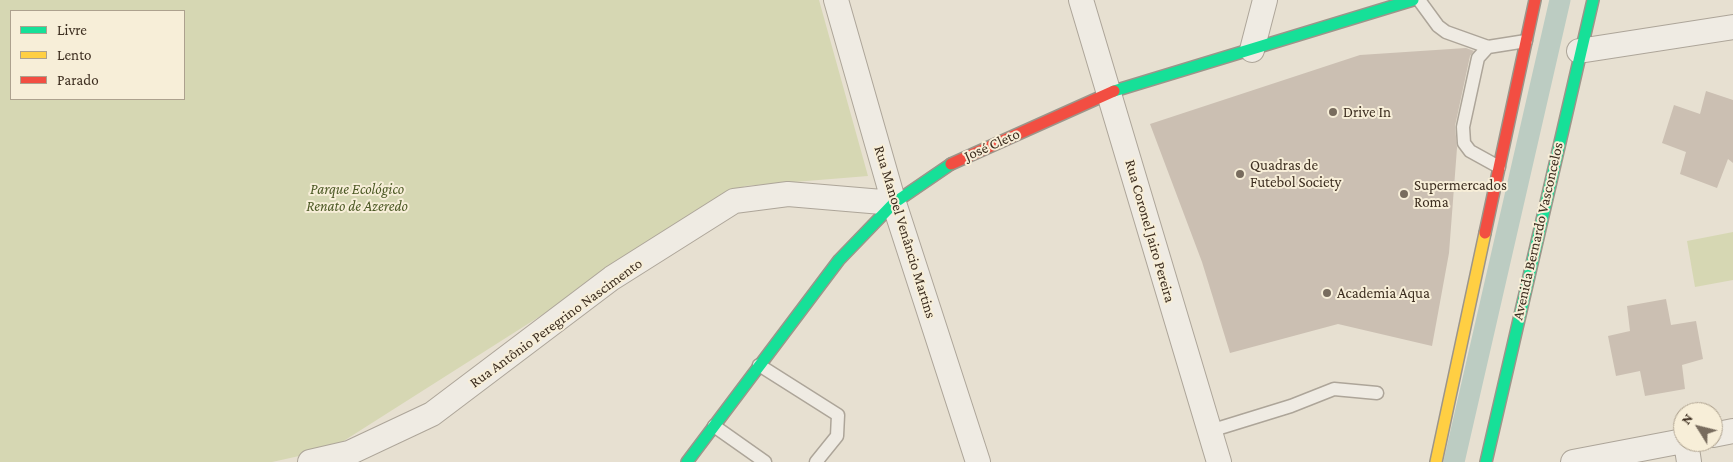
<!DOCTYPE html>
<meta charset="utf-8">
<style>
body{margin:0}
#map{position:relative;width:1733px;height:462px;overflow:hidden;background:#e7e0d1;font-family:"Crimson Pro",serif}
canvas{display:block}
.legend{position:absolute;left:10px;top:10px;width:175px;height:90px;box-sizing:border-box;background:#f7eed8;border:1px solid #ada18e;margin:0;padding:6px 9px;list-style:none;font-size:15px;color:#3d2e20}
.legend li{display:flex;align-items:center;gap:10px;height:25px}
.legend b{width:25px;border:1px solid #ada18e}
.north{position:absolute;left:1673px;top:402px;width:50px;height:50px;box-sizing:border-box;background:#f7eed8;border:1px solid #ada18e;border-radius:50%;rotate:306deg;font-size:14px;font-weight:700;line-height:20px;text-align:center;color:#3d2e20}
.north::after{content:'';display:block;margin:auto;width:18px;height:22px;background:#786c5e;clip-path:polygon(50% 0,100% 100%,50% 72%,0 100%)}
</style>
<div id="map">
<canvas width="1733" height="462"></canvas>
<ul class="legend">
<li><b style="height:6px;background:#16e098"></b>Livre</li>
<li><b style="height:6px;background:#ffcf43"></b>Lento</li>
<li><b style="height:6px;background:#f24e42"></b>Parado</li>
</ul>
<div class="north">N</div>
</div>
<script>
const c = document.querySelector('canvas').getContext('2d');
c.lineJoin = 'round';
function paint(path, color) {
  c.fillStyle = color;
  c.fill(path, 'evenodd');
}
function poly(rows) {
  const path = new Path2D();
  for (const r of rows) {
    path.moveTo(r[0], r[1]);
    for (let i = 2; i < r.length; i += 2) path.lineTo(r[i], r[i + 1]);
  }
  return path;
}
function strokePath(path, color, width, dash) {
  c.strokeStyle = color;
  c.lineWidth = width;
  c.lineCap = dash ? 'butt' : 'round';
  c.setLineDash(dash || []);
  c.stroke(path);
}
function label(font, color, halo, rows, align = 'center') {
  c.font = font + ' "Crimson Pro",serif';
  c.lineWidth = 4;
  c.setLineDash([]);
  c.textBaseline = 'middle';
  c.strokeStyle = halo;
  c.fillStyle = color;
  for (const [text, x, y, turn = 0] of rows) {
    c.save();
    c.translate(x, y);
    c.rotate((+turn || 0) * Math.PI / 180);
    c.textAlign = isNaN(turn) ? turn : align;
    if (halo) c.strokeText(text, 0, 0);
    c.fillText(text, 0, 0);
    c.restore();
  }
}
const green = poly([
 [0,0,819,0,868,176,745,186,331,449,272,462,0,462],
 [11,11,184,11,184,99,11,99],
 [1733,232,1733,280,1695,287,1687,241]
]);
const canal = poly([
 [1454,462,1560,0]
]);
const building = poly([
 [1466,48,1474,51,1470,56,1455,126,1457,148,1449,253,1432,346,1338,324,1230,353,1202,262,1150,124,1360,55],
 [1706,91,1733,100,1733,163,1728,159,1717,188,1680,174,1686,152,1662,143,1674,105,1700,114],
 [1666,299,1671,325,1696,321,1703,359,1682,365,1685,389,1645,396,1640,371,1616,376,1608,336,1630,331,1627,306]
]);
const lane = poly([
 [1419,0,1438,26,1446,32,1488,47],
 [1499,167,1470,151,1464,143,1463,127,1478,58,1488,47,1526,41],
 [759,365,838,415,837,436,816,462],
 [714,426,765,462],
 [1210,431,1291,406,1334,389,1377,393]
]);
const street = poly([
 [836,0,894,203,978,462],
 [1081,0,1219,462],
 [1252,50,1265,0],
 [1579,51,1733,27],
 [1713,435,1733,431],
 [1686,442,1689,462],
 [310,462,349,453,432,414,612,278,734,201,788,194,894,203],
 [1573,462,1683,441]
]);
const fast = poly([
 [1114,91,1413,0],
 [687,462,839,260,894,203,951,164],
 [1486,462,1593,0]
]);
const slow = poly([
 [1436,462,1485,233]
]);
const jam = poly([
 [951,164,1114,91],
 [1485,233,1535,0]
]);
const markers = [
 [1333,112,5,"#786c5e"],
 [1240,174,5,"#786c5e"],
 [1404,194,5,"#786c5e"],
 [1327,293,5,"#786c5e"]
];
const poiNames = [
 ["Drive In",1343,112],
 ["Quadras de",1250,165],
 ["Futebol Society",1250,182],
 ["Supermercados",1414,185],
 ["Roma",1414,202],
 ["Academia Aqua",1337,293]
];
const streetNames = [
 ["José Cleto",992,145,-24],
 ["Rua Coronel Jairo Pereira",1150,231,74],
 ["Avenida Bernardo Vasconcelos",1538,231,-77],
 ["Rua Manoel Venâncio Martins",905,232,73],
 ["Rua Antônio Peregrino Nascimento",556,323,-36]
];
const parkNames = [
 ["Parque Ecológico",357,189],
 ["Renato de Azeredo",357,206]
];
paint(green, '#d6d7b3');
strokePath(canal, '#bcccc2', 21);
paint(building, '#cbbfb2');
strokePath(lane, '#ada599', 15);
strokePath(street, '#ada599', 26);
strokePath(fast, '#9c958a', 14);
strokePath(slow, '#9c958a', 14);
strokePath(jam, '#9c958a', 14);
strokePath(lane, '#efebe3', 12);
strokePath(street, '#efebe3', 24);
strokePath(fast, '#16e098', 11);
strokePath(slow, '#ffcf43', 11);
strokePath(jam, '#f24e42', 11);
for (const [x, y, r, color] of markers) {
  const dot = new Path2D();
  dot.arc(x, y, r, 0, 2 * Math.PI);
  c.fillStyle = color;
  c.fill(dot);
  strokePath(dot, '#f7eed8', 2);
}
label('15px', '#3d2e20', '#f7eed8', poiNames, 'left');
label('15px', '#3d2e20', '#f7eed8', streetNames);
label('italic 15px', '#4d5a26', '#f7eed8', parkNames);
</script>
